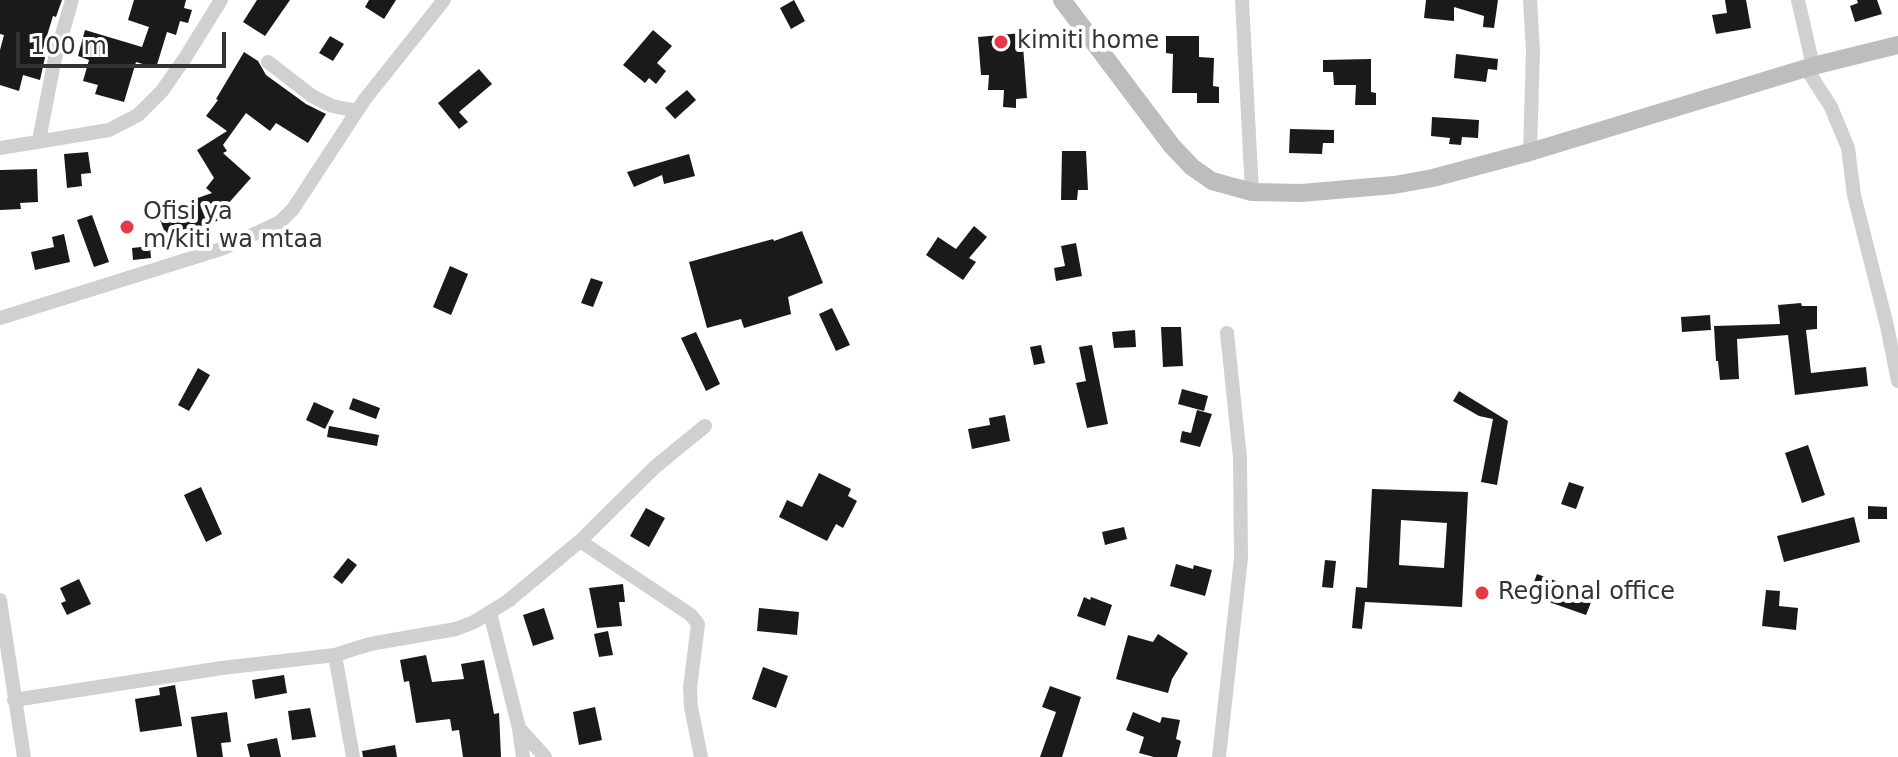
<!DOCTYPE html>
<style>
body{margin:0}
#map{position:relative;width:1898px;height:757px;overflow:hidden;background:#fff;font-family:"DejaVu Sans",sans-serif}
canvas{display:block}
.scale{position:absolute;left:16px;top:32px;width:210px;height:36px;box-sizing:border-box;border:4px solid #333;border-top:0;padding-left:10px;font-size:24px;line-height:28px;white-space:nowrap;color:#333;-webkit-text-stroke:6px #fff;paint-order:stroke}
</style>
<div id="map">
<canvas width="1898" height="757"></canvas>
<div class="scale">100 m</div>
</div>
<script>
const c = document.querySelector('canvas').getContext('2d');
c.lineJoin = 'round';
function paint(path, color) {
  c.fillStyle = color;
  c.fill(path, 'evenodd');
}
function poly(rows) {
  const path = new Path2D();
  for (const r of rows) {
    path.moveTo(r[0], r[1]);
    for (let i = 2; i < r.length; i += 2) path.lineTo(r[i], r[i + 1]);
  }
  return path;
}
function strokePath(path, color, width, dash) {
  c.strokeStyle = color;
  c.lineWidth = width;
  c.lineCap = dash ? 'butt' : 'round';
  c.setLineDash(dash || []);
  c.stroke(path);
}
function label(font, color, halo, rows, align = 'center') {
  c.font = font + ' "DejaVu Sans",sans-serif';
  c.lineWidth = 8;
  c.setLineDash([]);
  c.textBaseline = 'middle';
  c.strokeStyle = halo;
  c.fillStyle = color;
  for (const [text, x, y, turn = 0] of rows) {
    c.save();
    c.translate(x, y);
    c.rotate((+turn || 0) * Math.PI / 180);
    c.textAlign = isNaN(turn) ? turn : align;
    if (halo) c.strokeText(text, 0, 0);
    c.fillText(text, 0, 0);
    c.restore();
  }
}
const building = poly([
 [0,0,62,0,56,17,53,16,42,52,46,53,40,80,23,75,19,91,0,85,0,50,4,35,0,34],
 [134,0,186,0,184,8,192,10,188,23,180,21,176,35,167,32,156,68,136,62,124,102,95,94,98,85,83,81,89,60,78,56,85,30,142,47,149,27,128,20],
 [257,0,290,0,265,36,243,22],
 [369,0,396,0,384,19,365,7],
 [794,0,805,21,791,29,780,8],
 [1426,0,1498,0,1494,28,1483,27,1484,16,1454,7,1454,21,1424,18],
 [1725,0,1746,0,1751,28,1716,34,1712,15,1727,13],
 [1857,0,1877,0,1882,14,1855,22,1850,6,1858,3],
 [653,30,672,46,657,63,666,71,656,84,649,78,645,83,623,65],
 [1022,33,1027,98,1016,99,1016,108,1003,107,1004,90,988,90,989,75,981,75,978,37],
 [330,36,344,44,333,61,319,53],
 [1166,36,1199,36,1199,57,1214,58,1213,86,1219,87,1219,103,1197,103,1197,93,1172,93,1173,54,1166,53],
 [244,52,258,61,266,75,306,104,326,114,308,143,276,123,270,131,246,113,223,145,227,151,223,153,251,178,226,206,231,216,167,238,157,212,212,193,206,188,214,178,197,150,227,131,206,116,218,100,216,99],
 [1456,54,1498,59,1497,70,1488,69,1486,82,1454,78],
 [1371,59,1371,92,1376,93,1376,105,1355,105,1356,85,1334,85,1333,72,1323,72,1323,60],
 [479,69,492,84,459,112,468,122,459,129,438,103],
 [687,90,696,100,675,119,665,108],
 [1432,117,1479,120,1478,138,1462,137,1461,145,1449,144,1450,138,1431,136],
 [1290,129,1334,130,1334,143,1323,143,1322,154,1289,153],
 [1062,151,1086,151,1088,190,1078,190,1077,200,1061,200],
 [88,152,91,173,81,174,82,186,67,188,64,154],
 [689,154,695,176,664,184,662,175,634,187,627,172],
 [37,169,38,202,20,203,21,209,0,210,0,170],
 [92,215,109,262,94,267,77,220],
 [974,226,987,237,969,258,976,262,963,280,926,255,938,237,956,249],
 [802,231,823,283,788,297,791,314,744,328,741,319,707,328,689,262,773,239,774,241],
 [64,234,70,262,35,270,31,252,54,247,52,237],
 [1076,243,1082,276,1056,281,1054,268,1065,266,1061,246],
 [150,246,151,258,133,260,132,248],
 [450,266,468,274,451,315,433,307],
 [591,278,603,282,593,307,581,303],
 [1801,303,1802,306,1817,306,1817,329,1806,330,1811,373,1866,367,1868,386,1795,395,1788,335,1737,339,1739,379,1720,380,1718,361,1716,361,1714,326,1780,324,1778,305],
 [832,308,850,345,836,351,819,314],
 [1710,315,1711,330,1682,332,1681,317],
 [1161,327,1181,327,1183,366,1163,367],
 [1135,330,1136,347,1114,348,1112,332],
 [696,332,720,384,706,391,681,338],
 [1041,345,1045,363,1034,365,1030,347],
 [1092,345,1108,424,1087,428,1076,383,1086,381,1079,347],
 [198,368,210,375,189,411,178,405],
 [1182,389,1208,396,1204,411,1178,404],
 [1459,391,1508,421,1497,485,1481,482,1493,419,1479,416,1453,401],
 [353,398,380,408,376,419,349,409],
 [314,402,334,411,325,429,306,420],
 [1197,410,1212,414,1200,447,1180,442,1182,431,1191,433],
 [1005,415,1010,441,972,449,968,429,990,425,989,418],
 [329,426,379,435,377,446,327,437],
 [1808,445,1825,495,1802,503,1785,453],
 [819,473,851,489,848,496,857,501,843,528,836,524,827,541,779,517,787,500,802,507],
 [1569,482,1584,487,1576,509,1561,504],
 [201,487,222,534,206,542,184,495],
 [1372,489,1468,492,1462,607,1365,602,1362,629,1352,628,1356,587,1367,588],
 [1401,520,1447,523,1444,568,1399,565],
 [1868,506,1887,507,1887,519,1868,519],
 [646,508,665,518,649,547,630,536],
 [1854,517,1860,542,1784,562,1777,536],
 [1124,527,1127,539,1105,545,1102,532],
 [348,558,357,565,342,584,333,577],
 [1325,560,1336,561,1333,588,1322,587],
 [1176,564,1193,569,1194,565,1212,570,1205,596,1170,586],
 [1537,574,1594,595,1586,615,1529,595],
 [79,579,91,604,67,615,61,603,66,601,60,588],
 [623,584,625,602,619,602,622,626,597,628,589,588],
 [1766,590,1780,591,1779,606,1798,608,1796,630,1762,626],
 [1084,597,1090,600,1091,597,1112,605,1105,626,1077,616],
 [544,608,554,639,533,646,523,615],
 [759,608,799,612,797,635,757,631],
 [608,631,613,655,599,657,594,634],
 [1158,634,1188,653,1172,679,1168,693,1116,679,1128,635,1153,642],
 [426,655,432,682,464,679,461,664,484,660,494,714,499,713,501,757,463,757,459,730,452,731,450,719,416,723,409,681,404,682,400,660],
 [763,667,788,676,776,708,752,699],
 [284,675,287,693,255,699,252,680],
 [175,685,182,726,140,732,135,699,160,695,159,688],
 [1050,686,1081,697,1062,757,1040,757,1056,712,1042,707],
 [595,707,602,740,579,745,573,712],
 [310,708,316,737,292,740,288,711],
 [227,712,231,742,221,743,223,757,197,757,191,717],
 [1133,712,1160,723,1162,717,1180,720,1176,739,1181,741,1177,757,1154,757,1139,753,1144,737,1126,730],
 [277,738,281,757,250,757,247,744],
 [395,745,397,757,363,757,362,751]
]);
const street = poly([
 [1242,0,1252,192],
 [1798,0,1813,66],
 [268,62,312,96,332,106,357,111],
 [1806,68,1831,107,1848,148,1854,195,1887,326,1898,381],
 [39,140,55,58,72,0],
 [0,148,109,130,138,115,162,91,185,58,221,0],
 [1530,152,1533,50,1530,0],
 [0,318,224,248,280,222,293,209,365,99,444,0],
 [580,541,691,615,698,624,690,688,691,707,701,757],
 [0,600,24,757],
 [490,613,519,728,523,757],
 [335,655,353,757],
 [14,700,222,668,335,655,370,644,456,629,474,622,508,601,580,541,655,467,705,426],
 [519,728,545,757],
 [1219,757,1241,558,1240,458,1227,333]
]);
const secondary = poly([
 [1062,0,1172,146,1192,167,1212,181,1252,192,1301,193,1394,185,1433,178,1530,152,1813,66,1898,45]
]);
const markers = [
 [1001,42,8,"#e63946"],
 [127,227,8,"#e63946"],
 [1482,593,8,"#e63946"]
];
const poiNames = [
 ["kimiti home",1017,42],
 ["Ofisi ya",143,213],
 ["m/kiti wa mtaa",143,241],
 ["Regional office",1498,593]
];
paint(building, '#1a1a1a');
strokePath(street, '#d0d0d0', 14);
strokePath(secondary, '#bdbdbd', 18);
for (const [x, y, r, color] of markers) {
  const dot = new Path2D();
  dot.arc(x, y, r, 0, 2 * Math.PI);
  c.fillStyle = color;
  c.fill(dot);
  strokePath(dot, '#fff', 3);
}
label('24px', '#333', '#fff', poiNames, 'left');
</script>
